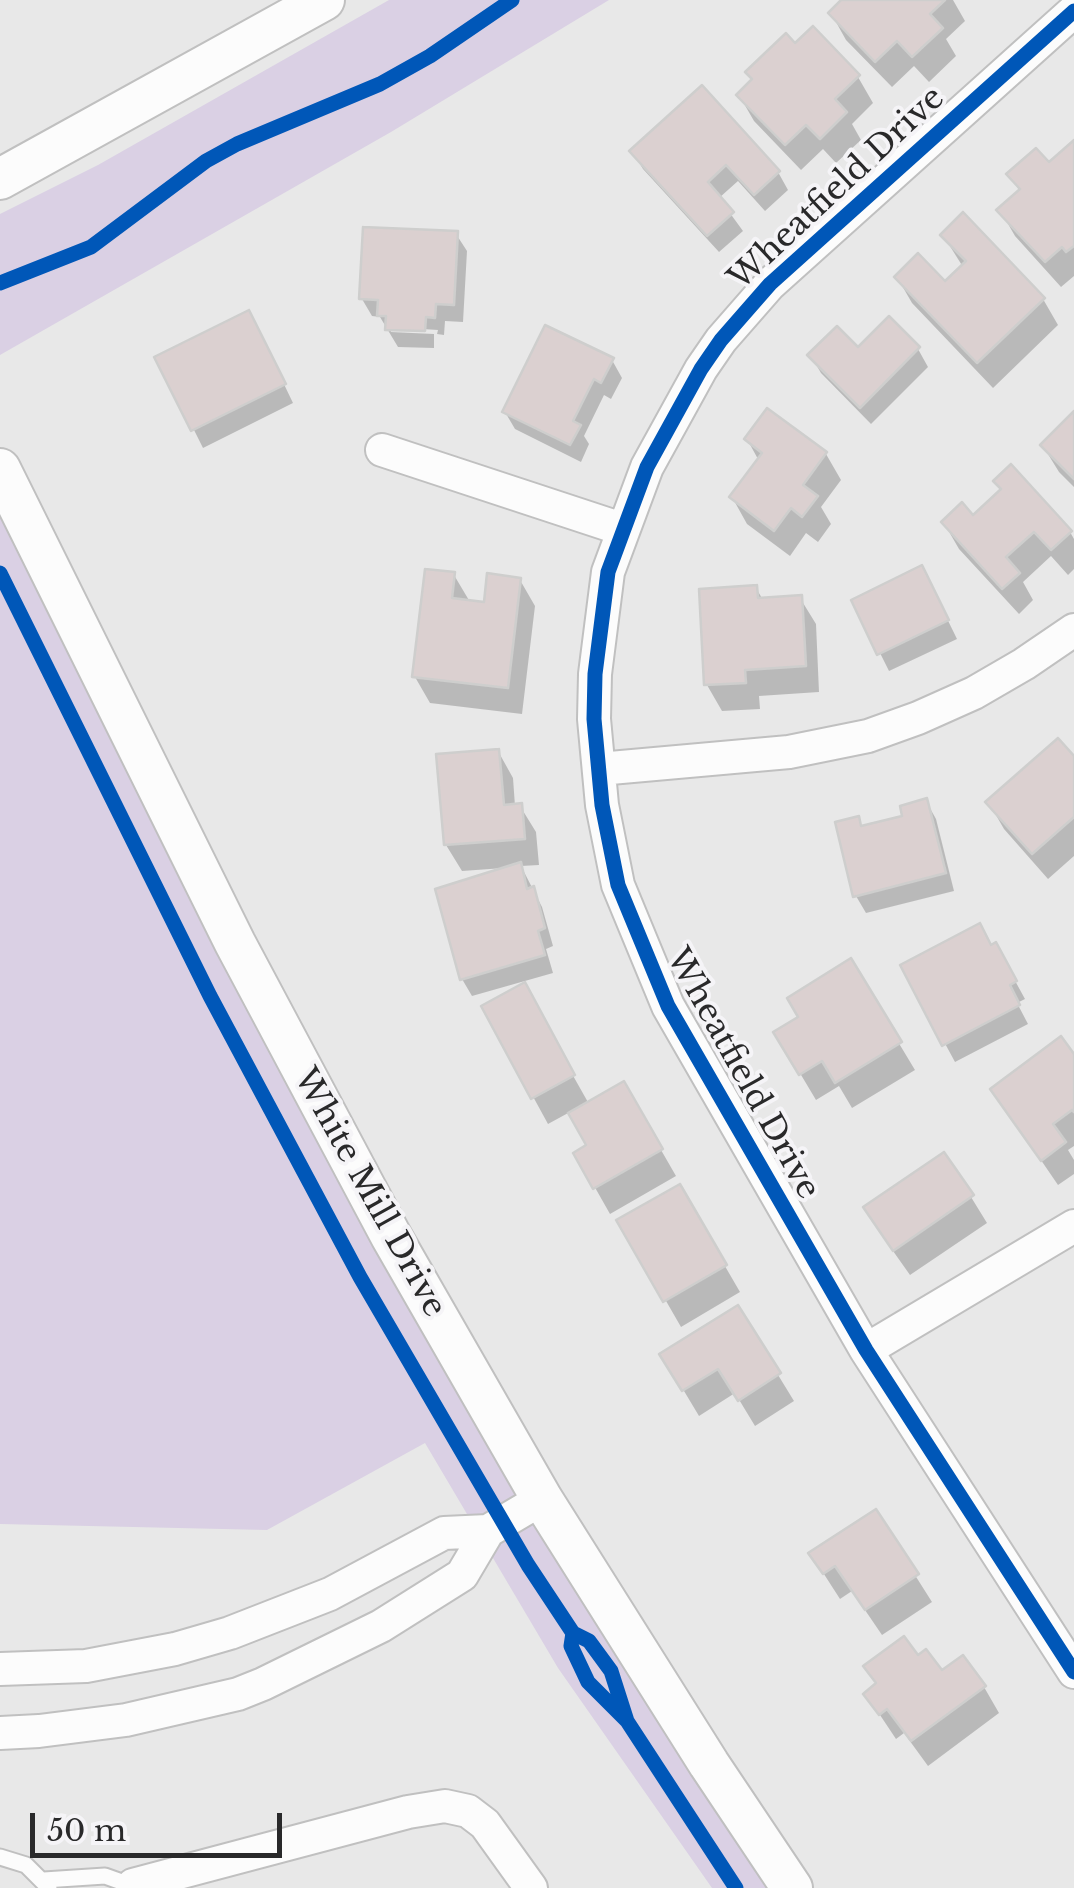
<!DOCTYPE html>
<style>
body{margin:0}
#map{position:relative;width:1074px;height:1888px;overflow:hidden;background:#e8e8e8;font-family:"Libre Baskerville",serif}
canvas{display:block}
.scale{position:absolute;left:30px;top:1813px;width:252px;height:45px;box-sizing:border-box;border:5px solid #29292a;border-top:0;padding-left:12px;font-size:30px;line-height:35px;white-space:nowrap;color:#29292a;-webkit-text-stroke:8px #f5f4f7;paint-order:stroke}
</style>
<div id="map">
<canvas width="1074" height="1888"></canvas>
<div class="scale">50 m</div>
</div>
<script>
const c = document.querySelector('canvas').getContext('2d');
c.lineJoin = 'round';
function paint(path, color) {
  c.fillStyle = color;
  c.fill(path, 'evenodd');
}
function poly(rows) {
  const path = new Path2D();
  for (const r of rows) {
    path.moveTo(r[0], r[1]);
    for (let i = 2; i < r.length; i += 2) path.lineTo(r[i], r[i + 1]);
  }
  return path;
}
function strokePath(path, color, width, dash) {
  c.strokeStyle = color;
  c.lineWidth = width;
  c.lineCap = dash ? 'butt' : 'round';
  c.setLineDash(dash || []);
  c.stroke(path);
}
function label(font, color, halo, rows, align = 'center') {
  c.font = font + ' "Libre Baskerville",serif';
  c.lineWidth = 8;
  c.setLineDash([]);
  c.textBaseline = 'middle';
  c.strokeStyle = halo;
  c.fillStyle = color;
  for (const [text, x, y, turn = 0] of rows) {
    c.save();
    c.translate(x, y);
    c.rotate((+turn || 0) * Math.PI / 180);
    c.textAlign = isNaN(turn) ? turn : align;
    if (halo) c.strokeText(text, 0, 0);
    c.fillText(text, 0, 0);
    c.restore();
  }
}
const green = poly([
 [389,0,609,0,391,132,0,355,0,214,98,165],
 [0,513,226,968,355,1210,769,1888,712,1888,558,1668,425,1443,267,1530,0,1524]
]);
const shadow = poly([
 [845,0,953,0,965,21,946,39,956,56,929,82,914,66,892,87,846,40,831,13],
 [795,46,858,77,873,103,852,124,861,140,836,163,823,149,801,170,754,121,739,95,753,82,748,73],
 [1074,143,1074,276,1061,287,1015,236,1000,210,1020,192,1010,175,1048,166],
 [632,151,778,172,788,190,765,211,738,181,719,198,743,231,719,252,643,169],
 [456,234,467,251,463,322,445,321,444,335,437,334,438,330,391,327,391,332,434,334,434,348,398,347,380,317,372,316,362,299],
 [943,235,1043,299,1058,325,993,388,912,303,897,277,945,285,963,267],
 [889,320,918,349,928,367,871,424,821,373,811,356,858,351],
 [258,330,293,403,203,448,158,358],
 [612,360,622,378,611,399,604,395,584,436,589,444,581,462,515,429,505,412],
 [1074,414,1074,487,1059,472,1043,446],
 [747,439,826,454,841,480,821,507,831,524,818,542,806,533,790,556,747,524,732,497,759,461],
 [996,481,1070,532,1074,539,1074,569,1068,575,1051,556,1023,582,1033,600,1019,614,959,549,944,523,973,518,1002,492],
 [454,575,470,602,486,604,520,580,535,606,522,714,430,703,415,677],
 [931,586,957,639,889,671,854,601],
 [756,588,763,600,800,598,816,624,819,692,759,696,760,709,722,711,707,685],
 [498,751,513,778,515,806,520,806,536,832,539,865,521,866,542,907,553,946,546,949,553,973,472,996,462,979,504,868,462,871,446,845],
 [1074,760,1074,856,1048,879,1004,829,989,803],
 [926,801,936,819,954,891,866,913,856,896,858,819,863,828,905,817],
 [996,946,1025,999,1017,1003,1028,1024,955,1062,903,966],
 [850,962,915,1070,852,1108,839,1086,816,1100,776,1033,801,1018],
 [484,1007,567,1065,589,1104,623,1084,676,1176,610,1214,576,1154,590,1146,570,1112,548,1124],
 [1074,1058,1074,1146,1068,1150,1074,1160,1074,1174,1058,1185,993,1090],
 [679,1187,740,1292,681,1327,620,1221],
 [971,1197,987,1223,910,1275,881,1234],
 [737,1308,794,1401,755,1426,735,1393,699,1416,678,1381],
 [875,1512,932,1602,882,1635,852,1591,840,1599,811,1554],
 [917,1659,942,1674,984,1687,999,1713,928,1766,904,1733,896,1739,866,1694,877,1686,866,1666]
]);
const building = poly([
 [841,0,945,0,930,14,943,28,912,57,897,41,875,62,828,13,841,0],
 [813,26,860,75,835,99,847,112,820,139,806,125,785,145,736,95,752,79,745,72,786,33,795,43,813,26],
 [702,85,780,171,754,195,726,165,708,182,734,212,707,236,629,151,702,85],
 [1074,140,1074,246,1066,252,1062,247,1045,262,996,210,1020,189,1006,174,1036,148,1049,162,1074,140],
 [963,212,1045,298,977,363,894,277,918,253,945,281,966,261,940,235,963,212],
 [363,227,458,231,454,305,436,304,435,318,426,317,425,331,385,330,386,316,377,316,378,300,359,299,363,227],
 [249,310,286,384,191,431,154,357,249,310],
 [889,316,920,347,860,408,807,355,837,326,858,347,889,316],
 [545,325,614,358,601,383,594,379,573,421,581,425,570,445,502,412,545,325],
 [767,408,827,452,803,485,818,496,802,517,791,508,774,531,729,497,762,453,744,439,767,408],
 [1074,411,1074,479,1040,445,1074,411],
 [1011,464,1072,531,1051,550,1034,532,1006,557,1020,573,1002,589,941,522,962,502,973,515,1001,489,993,481,1011,464],
 [922,565,949,620,877,655,851,600,922,565],
 [425,569,455,572,452,598,484,602,487,573,521,578,508,688,412,677,425,569],
 [757,585,758,598,802,595,806,666,745,670,746,683,704,685,699,589,757,585],
 [1058,738,1074,756,1074,817,1032,854,985,802,1058,738],
 [499,749,504,805,522,803,525,839,444,845,436,754,499,749],
 [927,798,946,873,853,897,835,822,859,816,861,826,902,816,900,806,927,798],
 [521,862,527,889,534,886,545,928,538,931,545,955,460,980,435,889,521,862],
 [980,923,991,945,996,942,1017,981,1010,985,1020,1005,942,1046,900,965,980,923],
 [851,958,902,1042,835,1083,822,1061,799,1075,773,1032,798,1017,787,998,851,958],
 [525,982,575,1075,531,1099,481,1006,525,982],
 [1061,1036,1074,1054,1074,1112,1072,1110,1053,1124,1066,1142,1041,1161,990,1089,1061,1036],
 [624,1081,663,1149,593,1189,573,1153,586,1145,568,1113,624,1081],
 [944,1152,974,1195,893,1251,863,1207,944,1152],
 [680,1184,727,1265,663,1302,616,1220,680,1184],
 [738,1305,781,1373,738,1401,718,1369,682,1391,659,1354,738,1305],
 [876,1509,919,1574,865,1610,835,1566,823,1574,808,1553,876,1509],
 [904,1636,918,1655,926,1649,942,1670,963,1655,986,1686,911,1741,887,1709,879,1715,863,1694,876,1683,863,1666,904,1636]
]);
const service = poly([
 [0,1857,26,1865,49,1888],
 [44,1880,105,1876,133,1886]
]);
const minor = poly([
 [1074,11,770,284,721,340,701,369,647,467,608,572,595,674,594,719,602,805,618,885,668,1006,866,1350,1074,1672],
 [382,450,622,529],
 [599,769,789,752,868,736,918,718,974,693,1024,664,1074,630],
 [866,1350,1074,1226],
 [488,1531,542,1499],
 [0,1669,86,1666,175,1649,230,1633,330,1594,444,1533,488,1531,462,1575,381,1626,263,1684,238,1694,126,1720,39,1731,0,1733],
 [133,1885,408,1812,445,1806,468,1811,485,1824,531,1888]
]);
const tertiary = poly([
 [0,179,324,0],
 [0,469,235,943,391,1236,542,1499,709,1764,792,1888]
]);
const cycleway = poly([
 [1074,11,770,284,721,340,701,369,647,467,608,572,595,674,594,719,602,805,618,885,668,1006,866,1350,1074,1672],
 [0,283,91,247,206,161,237,144,380,84,430,56,512,0],
 [0,573,210,996,360,1277,528,1565,573,1633],
 [627,1721,611,1671,589,1641,573,1633,571,1646,588,1682,627,1721,736,1888]
]);
const streetNames = [
 ["Wheatfield Drive",837,189,-43],
 ["Wheatfield Drive",742,1074,61],
 ["White Mill Drive",369,1193,61]
];
paint(green, '#dad0e4');
paint(shadow, '#0003');
paint(building, '#dbd0d0');
strokePath(building, '#cececd', 2.5);
strokePath(service, '#c0c0c0', 19);
strokePath(minor, '#c0c0c0', 36);
strokePath(tertiary, '#c0c0c0', 44);
strokePath(service, '#fcfcfc', 15);
strokePath(minor, '#fcfcfc', 32);
strokePath(tertiary, '#fcfcfc', 40);
strokePath(cycleway, '#0057b8', 15);
label('32px', '#29292a', '#f5f4f7', streetNames);
</script>
